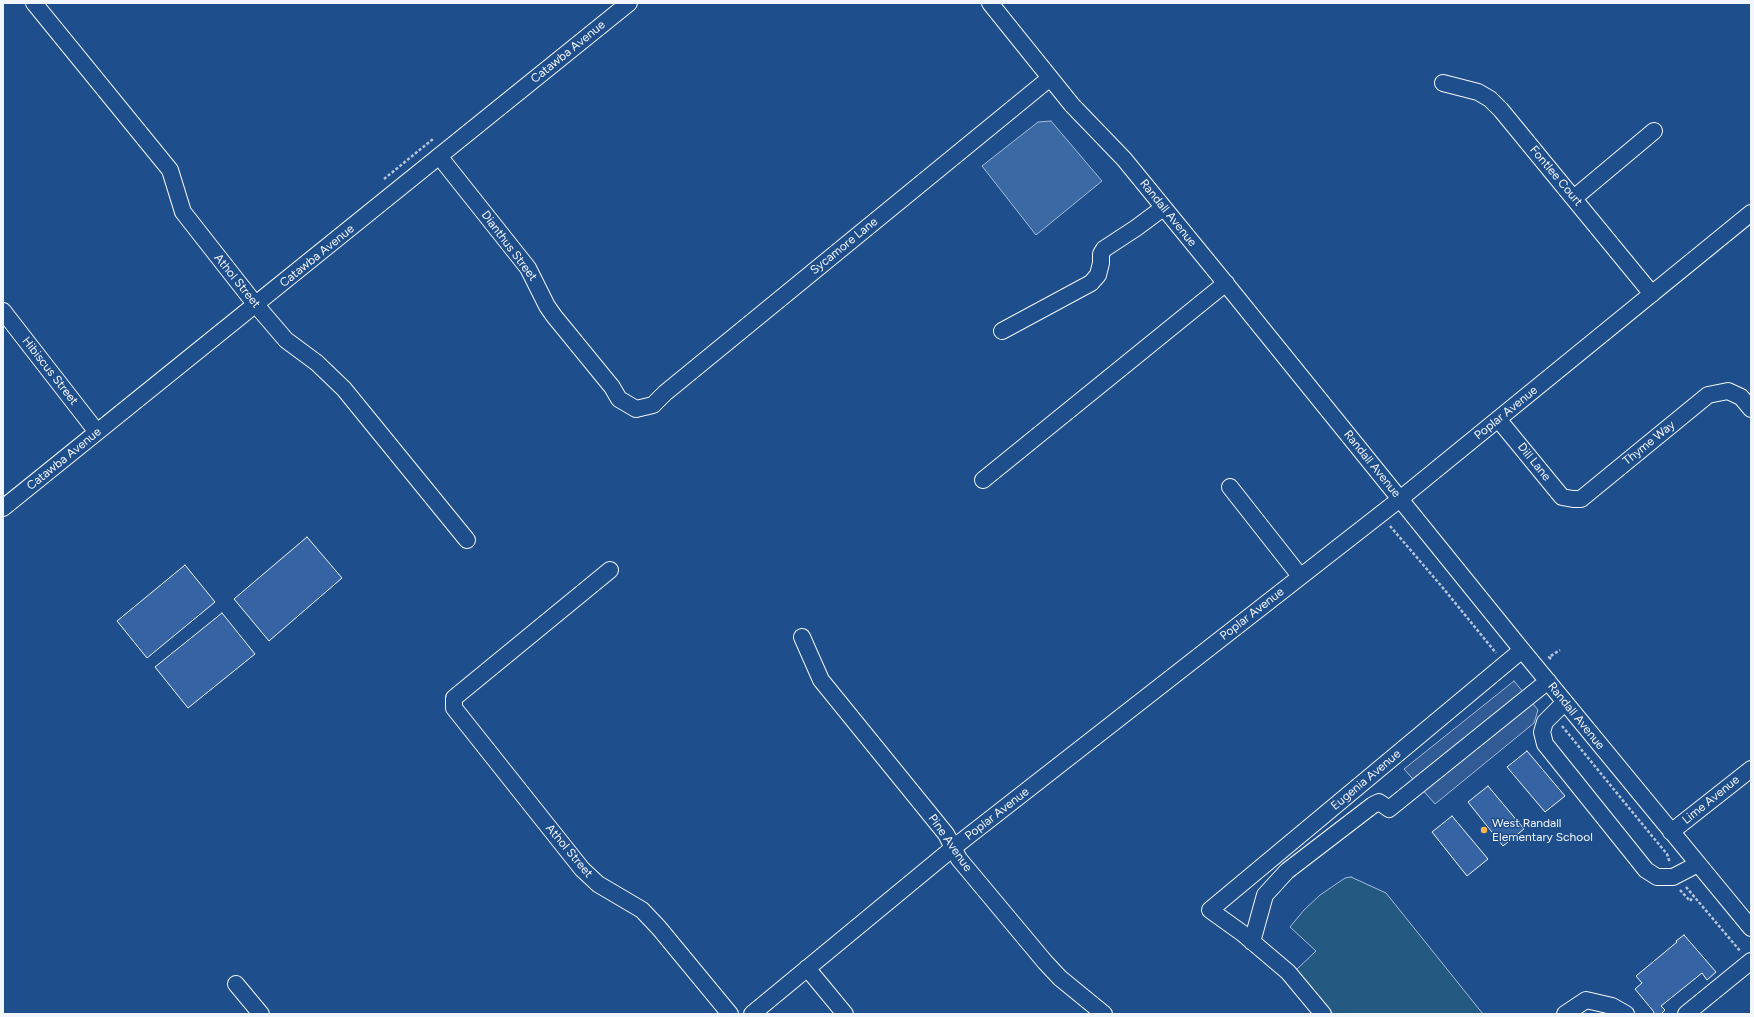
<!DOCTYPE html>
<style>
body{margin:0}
#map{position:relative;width:1754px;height:1017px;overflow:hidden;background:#1f4e8c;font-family:Figtree,sans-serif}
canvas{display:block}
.frame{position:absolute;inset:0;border:4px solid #f2f6ff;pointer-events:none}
</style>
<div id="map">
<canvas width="1754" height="1017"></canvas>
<div class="frame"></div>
</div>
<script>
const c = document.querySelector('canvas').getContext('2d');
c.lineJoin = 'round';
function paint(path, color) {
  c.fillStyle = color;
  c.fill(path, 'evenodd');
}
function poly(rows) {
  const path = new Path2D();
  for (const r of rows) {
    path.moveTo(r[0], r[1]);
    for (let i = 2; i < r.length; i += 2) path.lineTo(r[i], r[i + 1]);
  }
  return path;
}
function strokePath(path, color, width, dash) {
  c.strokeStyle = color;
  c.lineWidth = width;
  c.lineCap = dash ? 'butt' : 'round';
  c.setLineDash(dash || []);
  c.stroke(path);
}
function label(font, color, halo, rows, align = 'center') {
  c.font = font + ' Figtree,sans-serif';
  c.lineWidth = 3;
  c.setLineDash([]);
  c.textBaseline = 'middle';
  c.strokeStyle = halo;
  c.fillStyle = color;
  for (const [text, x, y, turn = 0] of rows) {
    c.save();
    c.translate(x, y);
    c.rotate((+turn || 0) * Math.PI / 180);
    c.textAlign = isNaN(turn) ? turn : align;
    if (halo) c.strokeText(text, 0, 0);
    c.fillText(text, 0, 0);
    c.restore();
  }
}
const green = poly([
 [1351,877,1386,893,1483,1014,1333,1014,1296,970,1316,951,1290,927,1304,910,1320,895,1345,878,1351,877]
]);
const parking = poly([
 [1514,681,1538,710,1534,723,1435,804,1404,769,1514,681]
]);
const water = poly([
 [1051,121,1102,181,1036,235,982,166,1038,122,1051,121]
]);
const building = poly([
 [307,537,342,578,269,641,234,599,307,537],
 [185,565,215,602,147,658,117,621,185,565],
 [222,613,255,654,188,708,155,667,222,613],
 [1527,751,1565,796,1545,812,1507,767,1527,751],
 [1488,786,1524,829,1503,846,1468,802,1488,786],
 [1452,816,1488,859,1467,876,1432,832,1452,816],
 [1684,935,1716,972,1707,980,1702,973,1661,1006,1665,1010,1661,1014,1653,1014,1654,1012,1635,989,1642,983,1636,976,1677,942,1676,941,1684,935]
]);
const path = poly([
 [384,179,433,139],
 [1390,526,1443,588,1496,653],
 [1551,659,1549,657,1560,650],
 [1562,726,1652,836,1667,854,1670,863],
 [1686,887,1741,952],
 [1680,890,1690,901,1694,896]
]);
const minor = poly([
 [34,3,170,170,183,212,256,305,286,340,317,363,344,389,467,540],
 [990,3,1072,105,1124,159,1218,274,1522,650,1751,928],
 [1443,83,1478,92,1490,99,1501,110,1652,294],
 [439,156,528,268,547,306,554,316,612,387,619,399,636,409,653,405,665,393,1050,78],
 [1574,198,1654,131],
 [3,311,97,432],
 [1002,331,1091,283,1098,275,1101,263,1101,254,1104,249,1136,228,1163,208],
 [1498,419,1562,497,1573,499,1581,499,1708,395,1728,391,1741,397,1751,409],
 [983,480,1226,283],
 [1230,487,1300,576],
 [3,508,629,3],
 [610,570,454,698,454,708,582,869,598,884,642,910,659,928,730,1014],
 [802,637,821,680,946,834,959,859,1045,962,1060,978,1104,1014],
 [1565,702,1545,722,1542,732,1545,744,1646,870,1657,877,1673,877,1698,864],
 [1671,832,1751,769],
 [1252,942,1265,895,1287,871,1373,805,1379,802,1389,809,1548,681],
 [807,968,845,1014],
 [236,984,261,1014],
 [752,1014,953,848,1400,499,1751,213],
 [1323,1014,1288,972,1242,933,1210,910,1522,650],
 [1565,1014,1586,1000,1612,1006,1626,1014],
 [1686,1014,1751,961]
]);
const markers = [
 [1484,830,4,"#ffb74d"]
];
const streetNames = [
 ["Catawba Avenue",568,52,-39],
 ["Fontlee Court",1556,176,50],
 ["Randall Avenue",1168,213,51],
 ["Dianthus Street",509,246,53],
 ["Sycamore Lane",844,246,-39],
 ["Catawba Avenue",317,256,-39],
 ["Athol Street",237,281,51],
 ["Hibiscus Street",50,371,52],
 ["Poplar Avenue",1506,413,-39],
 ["Thyme Way",1649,443,-39],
 ["Catawba Avenue",64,459,-39],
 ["Dill Lane",1534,462,51],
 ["Randall Avenue",1372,464,51],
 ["Poplar Avenue",1252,614,-38],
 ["Randall Avenue",1576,716,51],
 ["Eugenia Avenue",1366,780,-40],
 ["Lime Avenue",1711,800,-39],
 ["Poplar Avenue",997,814,-38],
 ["Pine Avenue",950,843,55],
 ["Athol Street",569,851,50]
];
const poiNames = [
 ["West Randall",1492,823],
 ["Elementary School",1492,837]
];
paint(green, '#245a82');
strokePath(green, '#a8bbd7', 1);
paint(parking, '#305b95');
strokePath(parking, '#a8bbd7', 1);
paint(water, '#3b69a3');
strokePath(water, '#a8bbd7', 1);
paint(building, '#3563a3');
strokePath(building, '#f2f6ff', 1);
strokePath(minor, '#f2f6ff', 18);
strokePath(path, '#b3c4dc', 2.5, [3, 2]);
strokePath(minor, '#1f4e8c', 16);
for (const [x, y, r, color] of markers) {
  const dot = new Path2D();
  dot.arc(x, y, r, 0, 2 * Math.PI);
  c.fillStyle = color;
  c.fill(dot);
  strokePath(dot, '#1f4e8c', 1.5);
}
label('12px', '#f2f6ff', '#1f4e8c', streetNames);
label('12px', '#f2f6ff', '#1f4e8c', poiNames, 'left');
</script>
